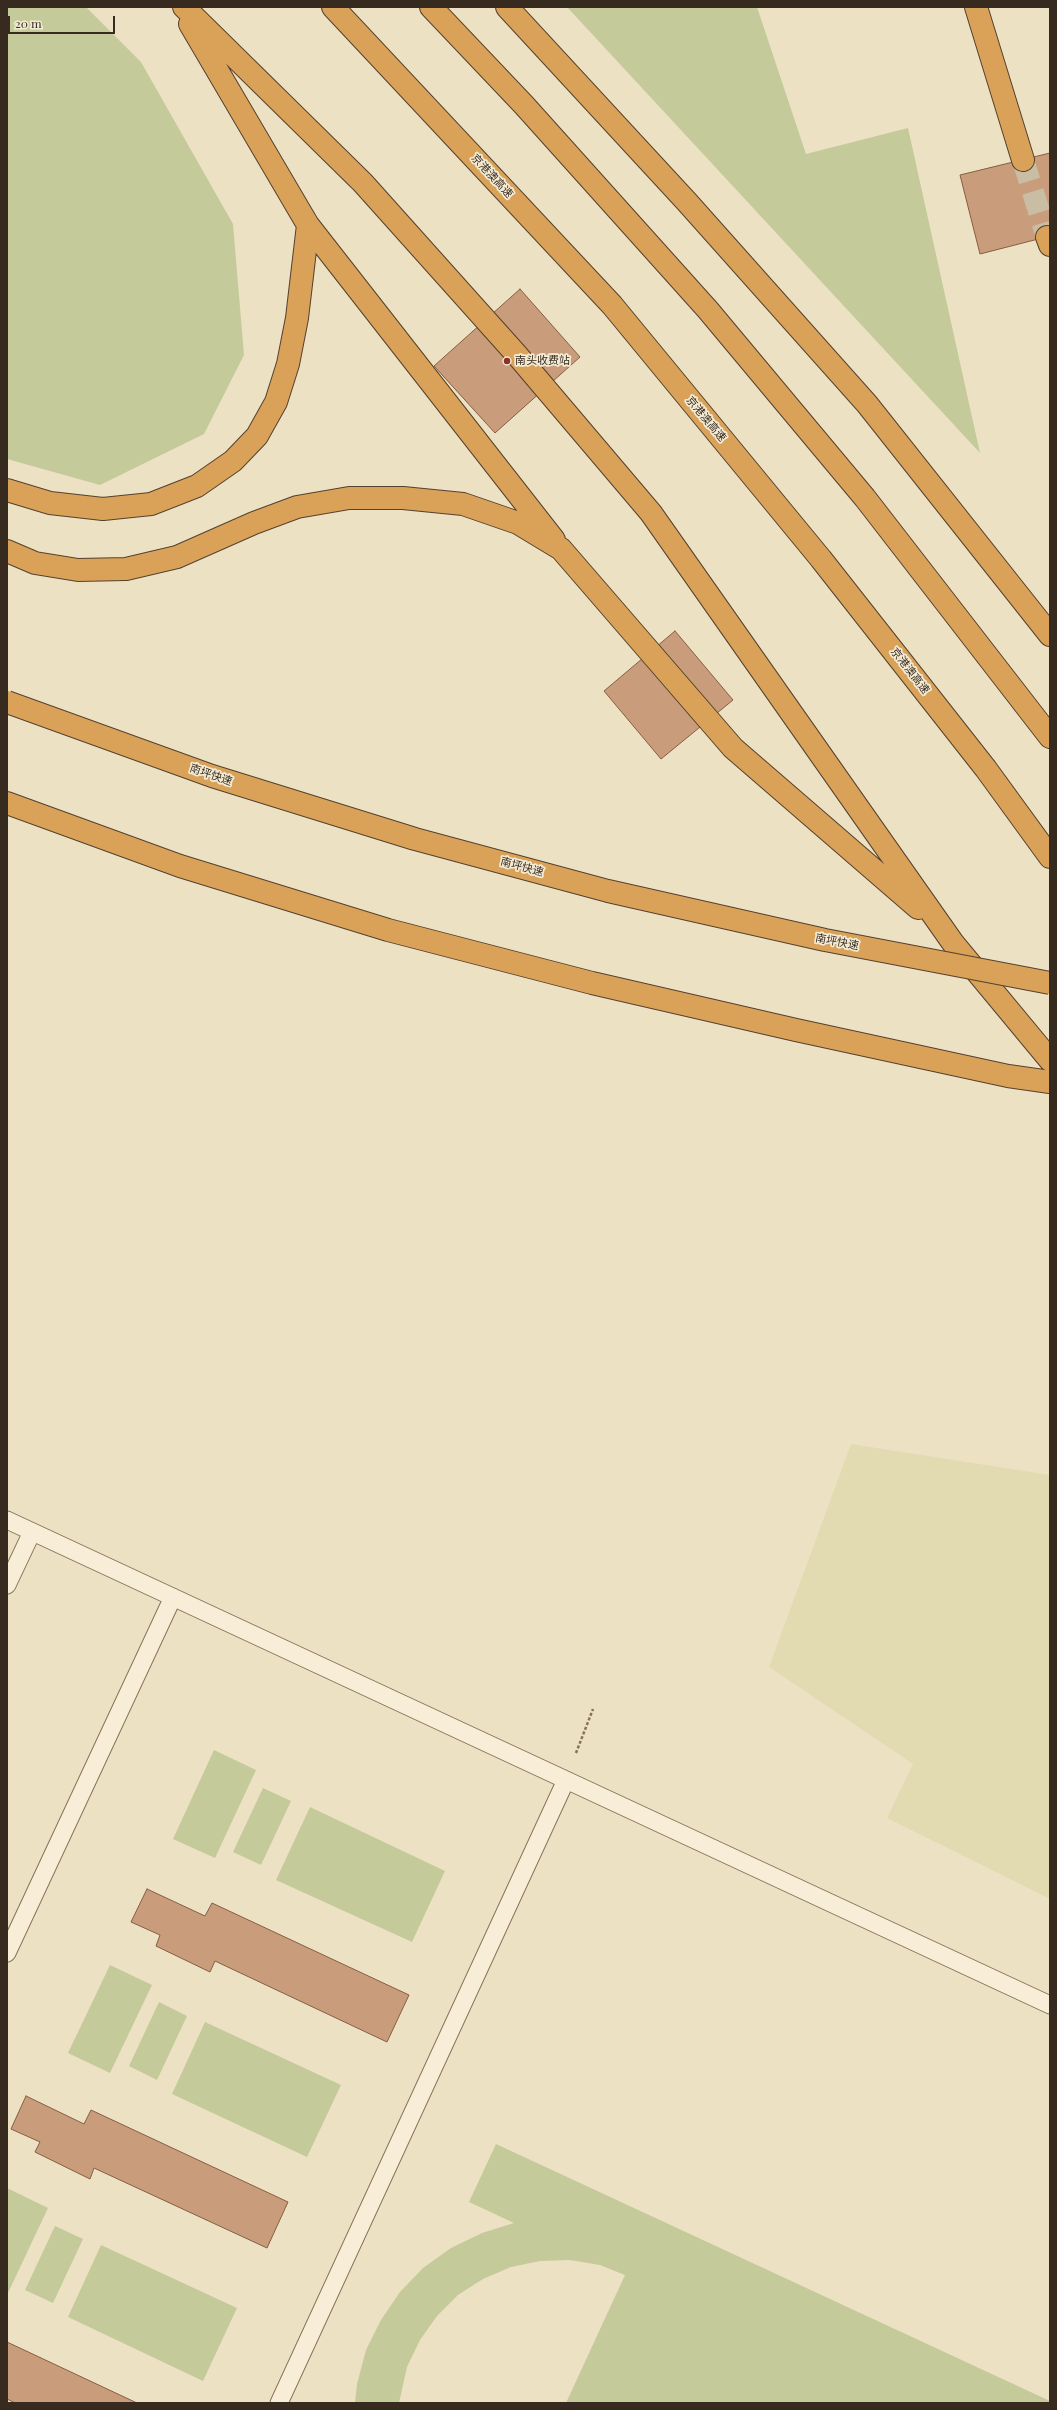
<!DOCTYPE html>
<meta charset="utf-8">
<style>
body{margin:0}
#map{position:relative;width:1057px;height:2410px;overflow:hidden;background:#ede1c4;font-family:"Playfair Display",serif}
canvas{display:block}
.frame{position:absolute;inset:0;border:8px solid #372b1f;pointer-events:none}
.scale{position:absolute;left:8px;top:16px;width:107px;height:18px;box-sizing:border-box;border:2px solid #372b1f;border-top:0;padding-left:5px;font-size:12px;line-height:14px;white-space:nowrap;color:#372b1f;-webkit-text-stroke:3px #f4ebd4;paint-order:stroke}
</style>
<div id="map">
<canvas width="1057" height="2410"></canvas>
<div class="frame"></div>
<div class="scale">20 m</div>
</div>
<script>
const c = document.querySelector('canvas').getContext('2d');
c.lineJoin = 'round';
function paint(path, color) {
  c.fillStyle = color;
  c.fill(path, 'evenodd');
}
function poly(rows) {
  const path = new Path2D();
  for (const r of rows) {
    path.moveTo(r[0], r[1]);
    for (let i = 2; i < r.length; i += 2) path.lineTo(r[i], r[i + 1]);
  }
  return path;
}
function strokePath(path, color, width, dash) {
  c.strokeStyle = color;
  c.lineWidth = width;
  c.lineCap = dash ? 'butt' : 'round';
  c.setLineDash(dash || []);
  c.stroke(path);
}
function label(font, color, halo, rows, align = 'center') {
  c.font = font + ' "Playfair Display","Noto Sans SC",serif';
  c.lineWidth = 3.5;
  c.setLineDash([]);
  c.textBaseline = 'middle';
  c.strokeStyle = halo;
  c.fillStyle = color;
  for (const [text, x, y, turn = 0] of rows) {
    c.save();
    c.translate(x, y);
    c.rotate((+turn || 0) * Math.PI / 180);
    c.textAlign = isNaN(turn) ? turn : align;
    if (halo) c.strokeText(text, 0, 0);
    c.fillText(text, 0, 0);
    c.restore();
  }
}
const farmland = poly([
 [851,1444,1050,1475,1050,1899,887,1818,913,1764,769,1667]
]);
const green = poly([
 [7,7,86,7,141,62,233,224,244,355,204,434,100,485,7,459],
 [567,7,757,7,806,154,908,128,980,453],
 [214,1750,256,1770,215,1858,173,1839],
 [263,1788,291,1801,261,1865,233,1852],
 [310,1807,445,1871,412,1942,276,1880],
 [110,1965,152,1985,110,2073,68,2053],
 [159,2002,187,2016,157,2080,129,2066],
 [205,2022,341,2085,307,2157,172,2094],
 [496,2144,1050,2401,1050,2403,566,2403,625,2275,600,2265,570,2260,540,2261,511,2267,483,2279,458,2295,437,2316,420,2340,407,2367,399,2403,355,2403,357,2384,366,2350,381,2320,400,2292,423,2268,451,2248,482,2233,514,2223,469,2202],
 [7,2188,48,2208,7,2295],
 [55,2226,83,2239,53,2303,25,2290],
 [101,2245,237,2308,203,2381,68,2317]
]);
const building = poly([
 [1050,153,1050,236,980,254,960,175,1050,153],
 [520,289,580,357,495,433,434,366,520,289],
 [675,631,733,700,661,759,604,691,675,631],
 [147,1889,205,1916,212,1903,409,1995,387,2042,215,1961,210,1972,156,1946,160,1935,131,1922,147,1889],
 [26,2096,84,2124,91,2110,288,2202,267,2248,94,2168,90,2179,35,2152,40,2142,11,2129,26,2096],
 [7,2342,137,2403,15,2403,7,2399,7,2342]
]);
const highwayTunnel = poly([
 [1023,160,1047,237]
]);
const path = poly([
 [576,1753,593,1709]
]);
const lane = poly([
 [7,1520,1050,2005],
 [7,1585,32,1532],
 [7,1953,173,1597],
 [279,2403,566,1780]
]);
const highway = poly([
 [184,7,363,183,517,355,651,513,953,943,1050,1060],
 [333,7,612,305,821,559,986,769,1050,857],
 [431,7,524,105,708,310,865,498,1050,737],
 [507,7,687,202,867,404,1050,635],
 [976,7,1023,160],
 [308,225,554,540],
 [1047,237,1050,245],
 [7,490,50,503,103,509,151,504,197,486,233,461,257,436,276,402,288,364,297,318,308,225,190,24],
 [7,551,35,563,78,570,126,569,177,557,254,523,297,507,349,498,403,498,463,504,518,523,561,549,733,748,918,908],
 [7,803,180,866,388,930,592,983,796,1030,1008,1076,1050,1082]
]);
const highwayBridge = poly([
 [7,702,212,776,415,839,608,891,825,940,1050,983]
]);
const markers = [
 [507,361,4,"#932e2d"]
];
const streetNames = [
 ["京港澳高速",492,176,47],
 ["京港澳高速",706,419,50],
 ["京港澳高速",910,671,52],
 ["南坪快速",211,775,19],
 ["南坪快速",522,867,15],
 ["南坪快速",837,942,11]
];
const poiNames = [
 ["南头收费站",515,361]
];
paint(farmland, '#e2dbb2');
paint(green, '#c4ca99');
paint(building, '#c99d7b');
strokePath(building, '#855d42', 1);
strokePath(highwayTunnel, '#c9bda3', 22, [22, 11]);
strokePath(lane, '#87735b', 19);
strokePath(highway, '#54412f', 24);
strokePath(path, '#87735b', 2.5, [3, 2]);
strokePath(lane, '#f8eed7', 17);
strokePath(highway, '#d9a258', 22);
strokePath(highwayBridge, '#54412f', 24, []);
strokePath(highwayBridge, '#d9a258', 22);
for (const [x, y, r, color] of markers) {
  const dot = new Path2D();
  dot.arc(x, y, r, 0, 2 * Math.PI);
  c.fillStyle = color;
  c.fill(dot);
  strokePath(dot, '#f4ebd4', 1.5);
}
label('11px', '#372b1f', '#f4ebd4', streetNames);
label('11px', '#372b1f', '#f4ebd4', poiNames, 'left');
</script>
